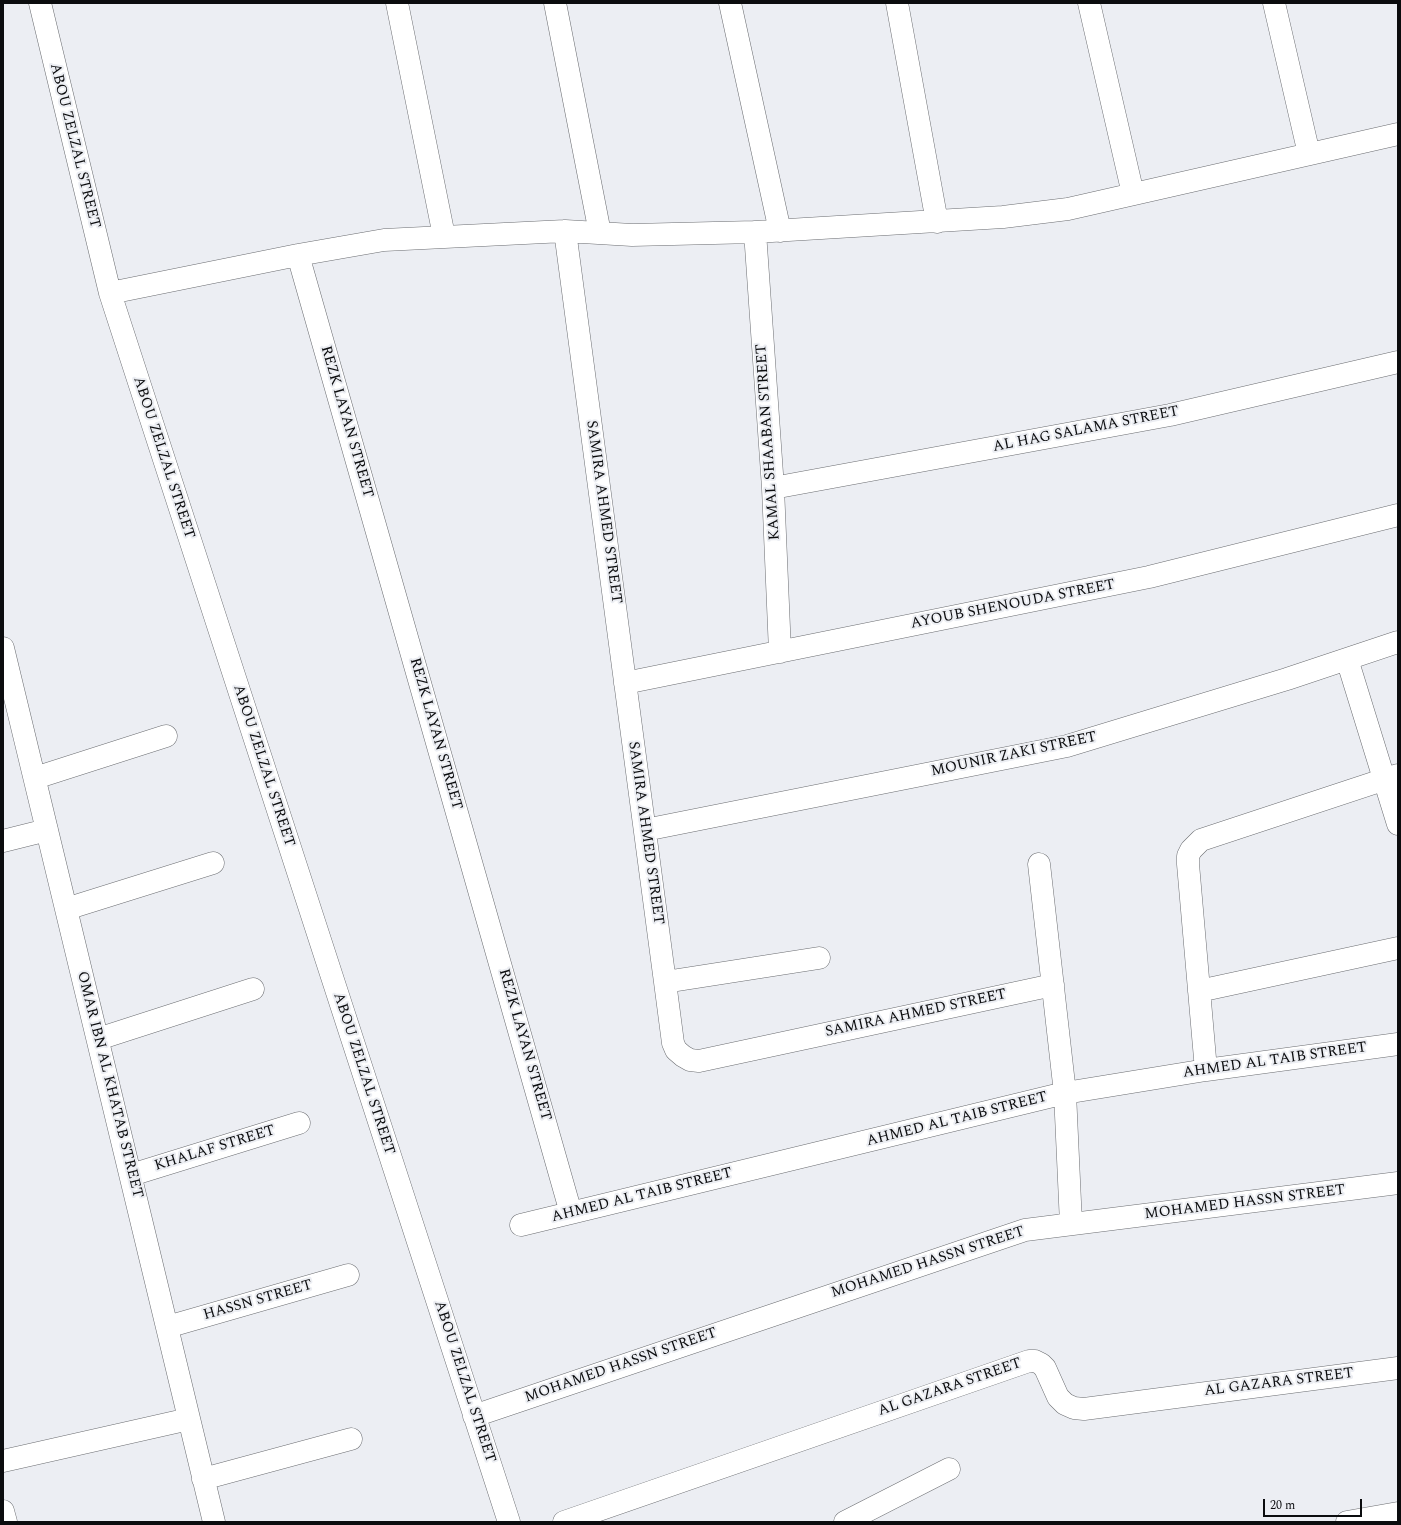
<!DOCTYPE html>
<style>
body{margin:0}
#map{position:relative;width:1401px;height:1525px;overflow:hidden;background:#eceef3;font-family:Spectral,serif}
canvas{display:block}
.frame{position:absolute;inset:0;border:4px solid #0b0c0e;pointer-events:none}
.scale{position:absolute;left:1263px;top:1499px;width:99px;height:18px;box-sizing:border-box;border:2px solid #0b0c0e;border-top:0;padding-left:5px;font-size:12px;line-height:14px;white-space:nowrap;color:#0b0c0e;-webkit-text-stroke:3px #eceef3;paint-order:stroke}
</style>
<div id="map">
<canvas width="1401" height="1525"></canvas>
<div class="frame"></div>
<div class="scale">20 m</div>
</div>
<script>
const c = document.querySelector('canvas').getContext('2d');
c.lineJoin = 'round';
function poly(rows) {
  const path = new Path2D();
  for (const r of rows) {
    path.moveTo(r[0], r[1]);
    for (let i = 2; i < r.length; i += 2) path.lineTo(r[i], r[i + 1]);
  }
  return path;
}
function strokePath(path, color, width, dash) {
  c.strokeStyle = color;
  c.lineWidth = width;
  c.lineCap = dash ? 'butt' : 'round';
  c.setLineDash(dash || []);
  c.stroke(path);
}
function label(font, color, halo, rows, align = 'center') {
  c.font = font + ' Spectral,serif';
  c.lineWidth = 4;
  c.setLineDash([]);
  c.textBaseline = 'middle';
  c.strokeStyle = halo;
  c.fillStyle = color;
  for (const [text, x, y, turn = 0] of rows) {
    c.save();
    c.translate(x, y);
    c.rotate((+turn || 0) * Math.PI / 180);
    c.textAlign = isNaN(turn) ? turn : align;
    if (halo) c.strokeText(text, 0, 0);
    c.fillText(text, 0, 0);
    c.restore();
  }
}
const minor = poly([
 [40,3,110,293,509,1522],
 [397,3,444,236],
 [555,3,600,233],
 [730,3,780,231],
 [897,3,937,222],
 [1089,3,1133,194],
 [1274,3,1309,154],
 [565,231,665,982,673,1043,676,1050,683,1056,690,1060,699,1061,1053,985],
 [755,232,773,488,780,652],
 [298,255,571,1213],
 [110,293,298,255,384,240,565,231,632,235,755,232,1003,217,1068,209,1398,134],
 [773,488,1170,415,1398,362],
 [3,648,214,1522],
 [1347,659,1398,824],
 [625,683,1149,577,1398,515],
 [35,778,166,736],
 [645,830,1067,746,1287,679,1398,642],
 [3,841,47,830],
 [1039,864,1065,1093,1071,1224],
 [66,909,213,863],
 [665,982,819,958],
 [1199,991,1398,948],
 [98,1039,253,989],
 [1206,1070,1188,864,1188,856,1191,850,1201,840,1398,775],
 [131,1175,299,1123],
 [521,1225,1065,1093,1206,1070,1398,1044],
 [167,1327,348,1275],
 [474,1416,1025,1230,1398,1183],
 [3,1461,189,1419],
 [203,1479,351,1439],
 [3,1511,6,1522],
 [564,1522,1029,1361,1035,1361,1041,1364,1045,1368,1058,1397,1065,1404,1074,1408,1084,1409,1398,1368],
 [845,1522,949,1469],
 [1347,1522,1398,1513]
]);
const streetNames = [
 ["ABOU ZELZAL STREET",74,146,76],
 ["REZK LAYAN STREET",346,422,74],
 ["AL HAG SALAMA STREET",1086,430,-11],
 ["KAMAL SHAABAN STREET",769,442,-94],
 ["ABOU ZELZAL STREET",163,458,72],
 ["SAMIRA AHMED STREET",603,512,82],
 ["AYOUB SHENOUDA STREET",1013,605,-11],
 ["REZK LAYAN STREET",435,734,74],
 ["MOUNIR ZAKI STREET",1014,755,-12],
 ["ABOU ZELZAL STREET",263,766,72],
 ["SAMIRA AHMED STREET",645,833,82],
 ["SAMIRA AHMED STREET",916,1014,-12],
 ["REZK LAYAN STREET",524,1045,74],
 ["AHMED AL TAIB STREET",1275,1061,-8],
 ["ABOU ZELZAL STREET",363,1074,72],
 ["OMAR IBN AL KHATAB STREET",109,1085,76],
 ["AHMED AL TAIB STREET",957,1120,-14],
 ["KHALAF STREET",215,1149,-17],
 ["AHMED AL TAIB STREET",642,1196,-14],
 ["MOHAMED HASSN STREET",1245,1203,-7],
 ["MOHAMED HASSN STREET",928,1263,-18],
 ["HASSN STREET",258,1301,-16],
 ["MOHAMED HASSN STREET",621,1366,-19],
 ["ABOU ZELZAL STREET",464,1382,72],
 ["AL GAZARA STREET",1279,1383,-7],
 ["AL GAZARA STREET",950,1388,-19]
];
strokePath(minor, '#6b6d71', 23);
strokePath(minor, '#fff', 22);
label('15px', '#0b0c0e', '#eceef3', streetNames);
</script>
